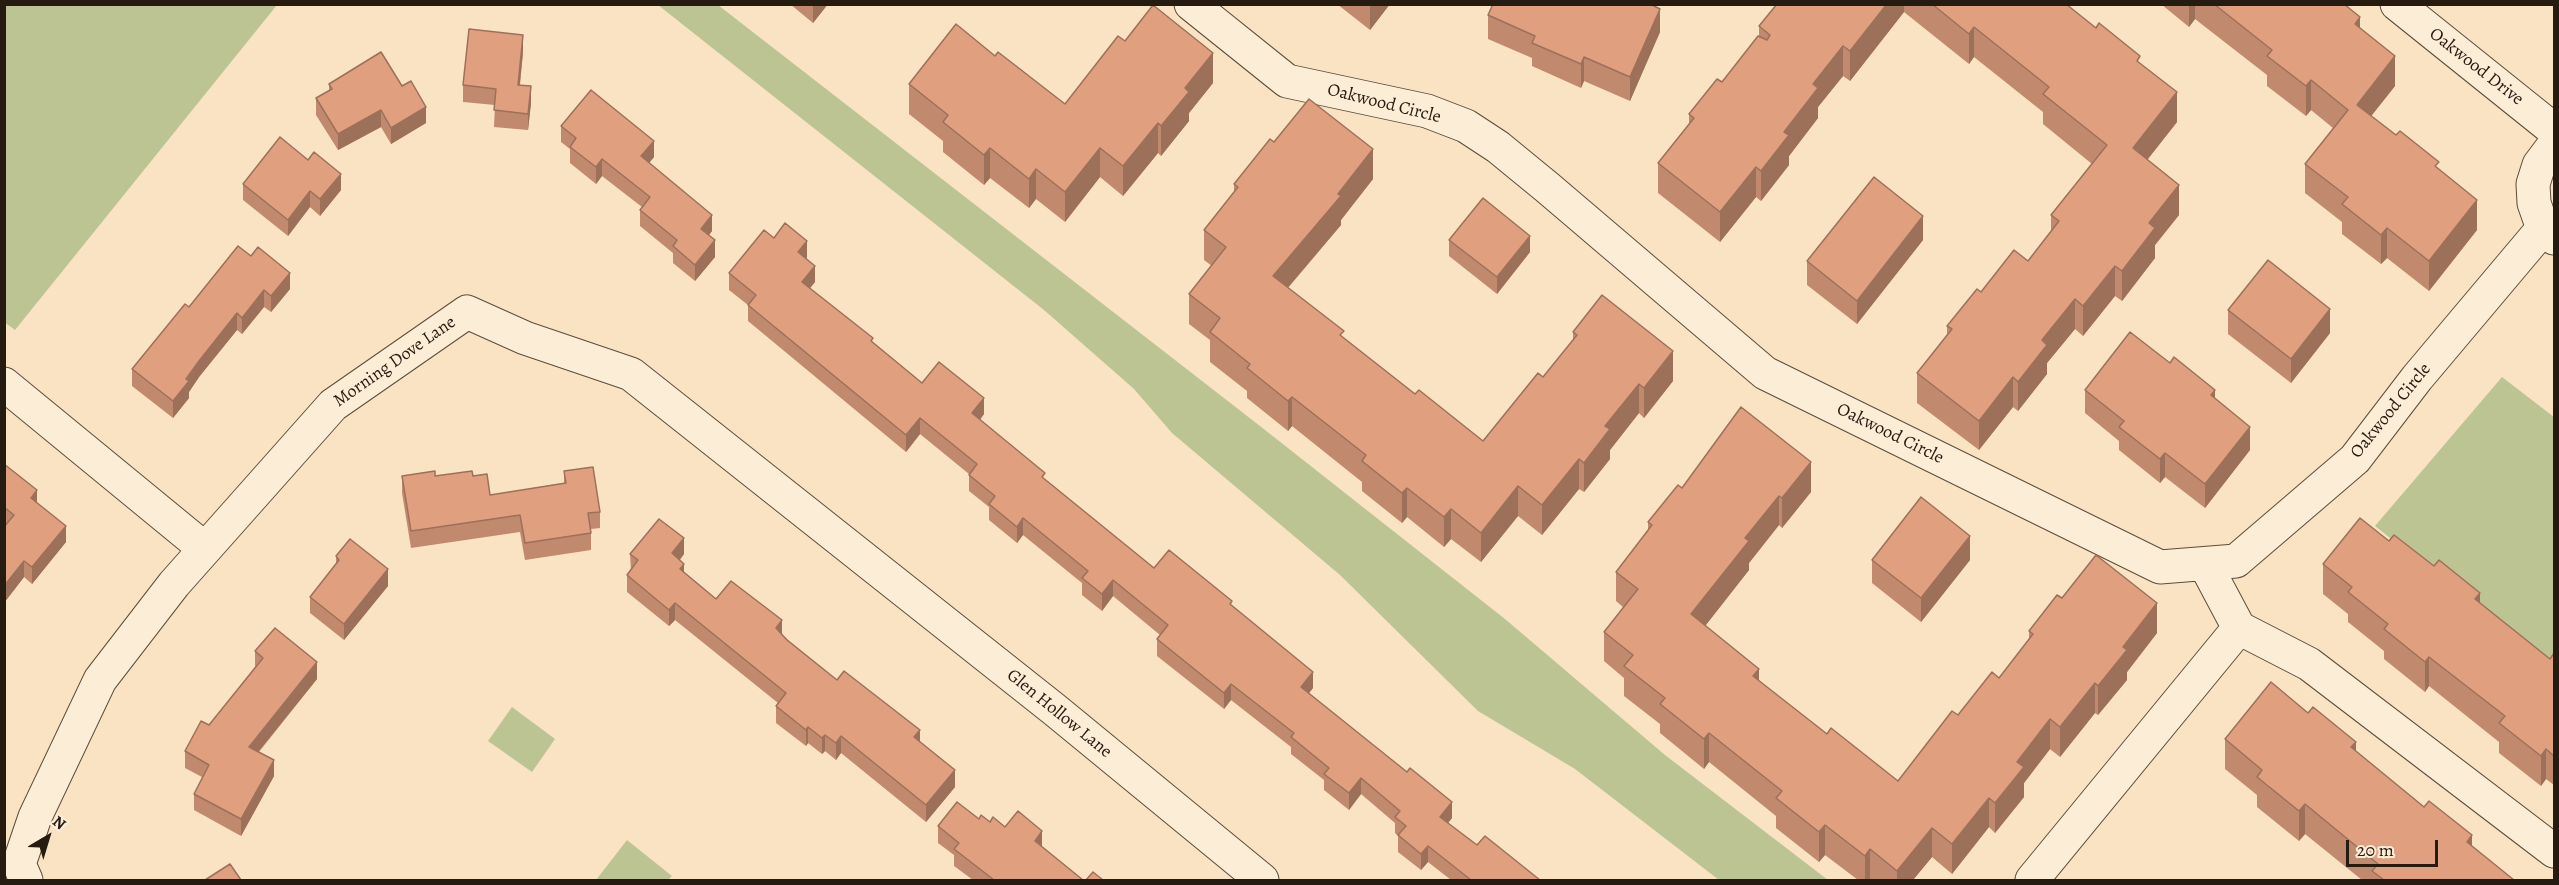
<!DOCTYPE html>
<style>
body{margin:0}
#map{position:relative;width:2559px;height:885px;overflow:hidden;background:#fae3c2;font-family:Alegreya,serif}
canvas{display:block}
.frame{position:absolute;inset:0;border:6px solid #261b10;pointer-events:none}
.north{position:absolute;left:18px;top:807px;width:60px;height:60px;-webkit-text-stroke:4px #fcedd7;paint-order:stroke;rotate:38deg;font-size:16px;font-weight:700;line-height:24px;text-align:center;color:#261b10}
.north::after{content:'';display:block;margin:auto;width:21px;height:27px;background:#261b10;clip-path:polygon(50% 0,100% 100%,50% 72%,0 100%)}
.scale{position:absolute;left:2346px;top:840px;width:92px;height:27px;box-sizing:border-box;border:3px solid #261b10;border-top:0;padding-left:8px;font-size:18px;line-height:21px;white-space:nowrap;color:#261b10;-webkit-text-stroke:4px #fcedd7;paint-order:stroke}
</style>
<div id="map">
<canvas width="2559" height="885"></canvas>
<div class="frame"></div>
<div class="north">N</div>
<div class="scale">20 m</div>
</div>
<script>
const c = document.querySelector('canvas').getContext('2d');
c.lineJoin = 'round';
function paint(path, color) {
  c.fillStyle = color;
  c.fill(path, 'evenodd');
}
function poly(rows) {
  const path = new Path2D();
  for (const r of rows) {
    path.moveTo(r[0], r[1]);
    for (let i = 2; i < r.length; i += 2) path.lineTo(r[i], r[i + 1]);
  }
  return path;
}
function strokePath(path, color, width, dash) {
  c.strokeStyle = color;
  c.lineWidth = width;
  c.lineCap = dash ? 'butt' : 'round';
  c.setLineDash(dash || []);
  c.stroke(path);
}
function label(font, color, halo, rows, align = 'center') {
  c.font = font + ' Alegreya,serif';
  c.lineWidth = 5;
  c.setLineDash([]);
  c.textBaseline = 'middle';
  c.strokeStyle = halo;
  c.fillStyle = color;
  for (const [text, x, y, turn = 0] of rows) {
    c.save();
    c.translate(x, y);
    c.rotate((+turn || 0) * Math.PI / 180);
    c.textAlign = isNaN(turn) ? turn : align;
    if (halo) c.strokeText(text, 0, 0);
    c.fillText(text, 0, 0);
    c.restore();
  }
}
const green = poly([
 [4,5,277,5,15,330,4,322],
 [658,5,718,5,1260,426,1505,619,1665,755,1828,880,1719,880,1575,769,1478,711,1340,575,1172,433,1134,389,1044,310],
 [2502,377,2554,417,2554,667,2375,526],
 [512,707,555,739,532,772,488,741],
 [627,840,672,876,668,880,596,880]
]);
const street = poly([
 [1191,4,1287,81,1427,111,1466,126,1498,147,1548,188,1765,373,2160,567,2236,561,2355,459,2417,378,2545,226],
 [2397,4,2554,130],
 [2554,145,2539,165,2533,184,2534,203,2541,223,2554,238],
 [4,384,205,549],
 [2205,564,2239,628,2309,664,2554,851],
 [26,880,19,864,35,817,100,680,174,584,333,405,467,312,525,338,631,374,1055,710,1262,880],
 [2032,880,2239,628]
]);
const wall = poly([
 [790,4,828,4,813,23],
 [1337,4,1390,4,1370,30],
 [1775,4,2066,4,2140,63,2177,122,2147,160,2179,215,2155,245,2155,258,2122,301,2115,296,2083,336,2075,329,2047,363,2047,374,2018,411,2013,407,1979,450,1917,403,1917,373,1947,335,1947,326,1981,292,2028,261,2051,231,2051,215,2092,164,2043,124,2043,112,1974,57,1969,64,1904,12,1850,81,1843,76,1818,107,1818,118,1789,156,1789,165,1761,201,1756,197,1720,242,1658,193,1658,163,1689,124,1689,114,1722,82,1759,37,1759,26,1775,7],
 [2161,4,2344,4,2360,28,2395,86,2371,116,2439,169,2477,230,2429,291,2387,258,2381,264,2342,234,2342,222,2305,193,2305,164,2333,128,2311,110,2306,116,2267,86,2267,75,2195,19,2189,27],
 [1488,15,1660,32,1630,101,1584,81,1581,88,1532,66,1532,58,1488,39],
 [1125,41,1213,83,1189,113,1189,121,1161,156,1158,153,1123,196,1100,177,1065,222,1036,199,1029,208,990,178,984,185,943,152,943,141,909,114,909,84,995,56,1065,104],
 [523,52,520,85,531,103,528,130,494,127,495,105,463,102,463,85],
 [329,84,426,123,391,144,381,127,338,150,316,115,316,98,329,91],
 [561,126,654,157,649,163,712,231,709,235,715,257,695,281,673,263,673,253,640,226,640,210,642,207,602,176,596,184,570,163,570,149,561,142],
 [1274,142,1373,179,1341,220,1341,225,1288,288,1344,338,1415,394,1483,441,1543,377,1573,340,1573,332,1673,381,1644,418,1639,413,1610,450,1610,459,1584,492,1579,489,1542,535,1518,516,1481,562,1451,539,1444,547,1407,517,1402,523,1362,491,1362,482,1292,426,1288,431,1247,398,1247,391,1210,362,1210,340,1189,324,1189,294,1212,266,1204,260,1204,230,1234,193,1234,184],
 [243,184,341,190,320,216,310,207,288,236,243,200],
 [774,238,807,257,806,259,815,282,810,288,873,342,922,383,984,414,980,420,1045,480,1154,568,1232,606,1313,688,1309,693,1452,818,1448,823,1477,845,1540,880,1451,880,1428,862,1421,870,1398,852,1398,836,1395,833,1395,823,1361,794,1349,810,1324,790,1324,780,1291,754,1291,747,1231,700,1224,709,1157,656,1157,639,1160,635,1113,596,1102,611,1082,595,1082,583,1023,535,1017,543,989,520,989,507,969,491,969,474,920,434,906,452,748,321,748,305,729,290,729,273],
 [1449,240,1530,252,1497,294,1449,256],
 [1923,240,1857,324,1807,285,1807,261],
 [238,246,290,289,271,312,264,307,242,334,237,330,199,377,189,392,189,398,173,418,132,386,132,369,189,307],
 [2228,310,2330,333,2291,383,2228,334],
 [2085,390,2215,399,2250,450,2205,508,2165,477,2160,483,2119,450,2119,441,2085,413],
 [4,464,37,503,66,542,32,584,24,577,4,603,4,527,6,525,4,524],
 [564,471,600,512,600,528,591,529,591,550,525,560,520,532,411,548,402,493,402,476,473,476,490,495,564,483],
 [1682,488,1811,492,1782,528,1779,525,1749,563,1749,570,1705,626,1759,681,1827,734,1898,781,1958,715,1999,678,2029,641,2029,631,2062,598,2157,633,2127,672,2127,680,2098,715,2095,713,2060,757,2050,749,2024,783,2024,797,1995,833,1989,827,1952,874,1932,857,1913,880,1871,880,1870,879,1868,880,1858,880,1825,855,1819,862,1776,828,1776,816,1709,762,1704,769,1660,733,1660,724,1624,696,1624,678,1604,661,1604,632,1623,607,1616,601,1616,572,1648,530,1648,522],
 [2389,541,2480,603,2550,659,2554,653,2554,785,2546,779,2541,786,2499,753,2499,742,2429,686,2425,692,2384,659,2384,651,2348,622,2348,614,2323,594,2323,564],
 [630,554,684,554,680,560,684,572,716,599,782,635,837,680,920,742,955,787,926,822,841,753,836,760,825,751,822,754,808,743,806,746,776,723,776,706,778,703,675,620,669,626,627,592,627,575,631,570],
 [336,556,388,586,344,640,310,613,310,597,336,564],
 [1872,560,1970,560,1921,622,1872,583],
 [255,651,317,679,259,752,274,776,241,836,194,810,194,794,202,777,185,768,185,751,209,725,255,667],
 [2225,739,2356,752,2514,880,2362,880,2305,834,2299,841,2257,807,2257,795,2225,769],
 [979,819,1005,827,1042,847,1083,880,973,880,954,866,954,855,938,843,938,826]
]);
const shadedWall = poly([
 [813,4,828,4,813,23],
 [1371,4,1390,4,1370,30,1370,7],
 [1887,4,1904,4,1904,12,1850,81,1850,51],
 [2189,4,2195,4,2195,19,2189,27],
 [1660,9,1660,32,1630,101,1630,77],
 [2360,17,2360,47,2355,24],
 [1974,27,1974,57,1969,64,1969,34],
 [523,35,523,52,518,101,518,85],
 [1843,46,1843,76,1818,107,1818,118,1789,156,1789,165,1761,201,1761,171,1813,84],
 [1213,53,1213,83,1189,113,1189,121,1161,156,1161,126,1185,88],
 [2395,56,2395,86,2357,134,2357,105],
 [1584,57,1584,81,1581,88,1581,64],
 [2311,80,2311,110,2306,116,2306,86],
 [531,86,531,103,528,130,528,114],
 [2177,92,2177,122,2133,178,2133,148],
 [426,107,426,123,391,144,391,128],
 [381,110,381,127,338,150,338,134],
 [1158,123,1158,153,1123,196,1123,166],
 [654,141,654,157,641,173,641,156],
 [990,148,990,178,984,185,984,155],
 [1100,148,1100,177,1065,222,1065,192],
 [1373,149,1373,179,1341,220,1341,225,1273,305,1273,276],
 [602,159,602,176,596,184,596,167],
 [1756,167,1756,197,1720,242,1720,212],
 [1036,169,1036,199,1029,208,1029,179],
 [341,174,341,190,320,216,320,199],
 [2179,185,2179,215,2155,245,2155,258,2122,301,2122,271,2149,223],
 [310,191,310,207,288,236,288,220],
 [2477,200,2477,230,2429,291,2429,261],
 [712,215,712,231,701,245,701,229],
 [1923,216,1923,240,1857,324,1857,301],
 [2387,228,2387,258,2381,264,2381,235],
 [1530,236,1530,252,1497,294,1497,277],
 [715,240,715,257,695,281,695,265],
 [807,241,807,257,798,269,798,252],
 [815,266,815,282,802,298,802,282],
 [2115,266,2115,296,2083,336,2083,306],
 [290,273,290,289,271,312,271,296],
 [264,290,264,307,242,334,242,318],
 [2075,299,2075,329,2047,363,2047,374,2018,411,2018,382,2042,340],
 [2330,309,2330,333,2291,383,2291,359],
 [237,313,237,330,199,377,189,392,189,398,173,418,173,401,199,361],
 [1673,351,1673,381,1644,418,1644,388],
 [2013,377,2013,407,1979,450,1979,421],
 [1639,384,1639,413,1610,450,1610,459,1584,492,1584,463,1605,426],
 [2215,390,2215,413,2211,395],
 [1292,397,1292,426,1288,431,1288,401],
 [984,398,984,414,972,430,972,413],
 [920,418,920,434,906,452,906,435],
 [2250,427,2250,450,2205,508,2205,484],
 [2165,453,2165,477,2160,483,2160,459],
 [1579,459,1579,489,1542,535,1542,505],
 [1811,462,1811,492,1782,528,1782,498],
 [1518,486,1518,516,1481,562,1481,533],
 [1407,488,1407,517,1402,523,1402,493],
 [37,490,37,506,31,498],
 [1779,496,1779,525,1749,563,1749,570,1691,644,1691,614,1745,538],
 [1451,509,1451,539,1444,547,1444,517],
 [1023,518,1023,535,1017,543,1017,527],
 [66,526,66,542,32,584,32,567],
 [1970,536,1970,560,1921,622,1921,598],
 [684,538,684,554,672,569,672,553],
 [24,561,24,577,4,603,4,586],
 [684,564,684,580,680,569],
 [388,569,388,586,344,640,344,624],
 [1113,580,1113,596,1102,611,1102,594],
 [2480,593,2480,622,2475,599],
 [675,603,675,620,669,626,669,610],
 [2157,603,2157,633,2127,672,2127,680,2098,715,2098,686,2123,647],
 [782,620,782,637,776,628],
 [2429,657,2429,686,2425,692,2425,662],
 [317,662,317,679,249,763,249,747],
 [1759,669,1759,699,1753,676],
 [1313,672,1313,688,1301,703,1301,687],
 [2095,683,2095,713,2060,757,2060,727],
 [1231,684,1231,700,1224,709,1224,693],
 [2050,719,2050,749,2024,783,2024,797,1995,833,1995,803,2017,762],
 [808,727,808,743,806,746,806,730],
 [920,730,920,747,914,737],
 [1709,733,1709,762,1704,769,1704,739],
 [825,735,825,751,822,754,822,738],
 [841,736,841,753,836,760,836,743],
 [2356,742,2356,771,2351,747],
 [2546,749,2546,779,2541,786,2541,756],
 [274,760,274,776,241,836,241,819],
 [955,770,955,787,926,822,926,805],
 [1361,778,1361,794,1349,810,1349,793],
 [1989,798,1989,827,1952,874,1952,844],
 [1452,802,1452,818,1440,833,1440,817],
 [2305,804,2305,834,2299,841,2299,811],
 [1825,825,1825,855,1819,862,1819,832],
 [1932,828,1932,857,1913,880,1897,880,1897,871],
 [1042,831,1042,847,1035,841],
 [2472,835,2472,865,2467,842],
 [1428,846,1428,862,1421,870,1421,854],
 [1870,849,1870,879,1868,880,1865,880,1865,856]
]);
const building = poly([
 [1493,4,1650,4,1660,9,1630,77,1584,57,1581,64,1532,43,1535,36,1488,15,1493,4],
 [1777,4,1887,4,1850,51,1843,46,1813,84,1818,88,1784,132,1789,135,1761,171,1756,167,1720,212,1658,163,1694,118,1689,114,1717,79,1722,82,1758,36,1767,40,1770,35,1759,26,1777,4],
 [1932,4,2066,4,2096,28,2099,23,2140,56,2137,61,2177,92,2133,148,2179,185,2149,223,2155,228,2122,271,2115,266,2083,306,2075,299,2042,340,2047,345,2018,382,2013,377,1979,421,1917,373,1952,329,1947,326,1977,289,1981,292,2014,250,2028,261,2059,221,2051,215,2107,145,2043,94,2049,87,1974,27,1969,34,1932,4],
 [2214,4,2344,4,2360,17,2355,24,2395,56,2357,105,2396,135,2400,131,2439,162,2435,166,2477,200,2429,261,2387,228,2381,235,2342,204,2348,197,2305,164,2348,110,2311,80,2306,86,2267,56,2272,50,2214,4],
 [1153,5,1213,53,1185,88,1189,92,1161,126,1158,123,1123,166,1100,148,1065,192,1036,169,1029,179,990,148,984,155,943,122,948,115,909,84,956,24,995,56,998,52,1065,104,1118,36,1125,41,1153,5],
 [469,29,523,35,518,85,531,86,528,114,494,110,496,89,463,85,469,29],
 [381,52,402,86,411,81,426,107,391,128,381,110,338,134,316,98,332,89,329,84,381,52],
 [591,90,654,141,641,156,712,215,701,229,715,240,695,265,673,246,677,240,640,210,650,197,602,159,596,167,570,147,576,138,561,126,591,90],
 [1309,99,1373,149,1338,194,1341,196,1273,276,1344,331,1340,335,1415,394,1419,390,1483,441,1538,373,1543,377,1577,335,1573,332,1602,295,1673,351,1644,388,1639,384,1605,426,1610,429,1584,463,1579,459,1542,505,1518,486,1481,533,1451,509,1444,517,1407,488,1402,493,1362,461,1366,455,1292,397,1288,401,1247,368,1250,364,1210,332,1220,318,1189,294,1226,247,1204,230,1238,187,1234,184,1270,139,1274,142,1309,99],
 [280,137,308,160,314,152,341,174,320,199,310,191,288,220,243,184,280,137],
 [1874,177,1923,216,1857,301,1807,261,1874,177],
 [1483,198,1530,236,1497,277,1449,240,1483,198],
 [785,223,807,241,798,252,815,266,802,282,873,338,871,341,922,383,939,362,984,398,972,413,1045,473,1042,477,1154,568,1169,550,1232,601,1230,604,1313,672,1301,687,1407,772,1410,768,1452,802,1440,817,1477,845,1485,836,1540,880,1471,880,1428,846,1421,854,1398,835,1406,826,1395,817,1400,811,1361,778,1349,793,1324,774,1329,768,1291,737,1294,733,1231,684,1224,693,1157,639,1168,625,1113,580,1102,594,1082,578,1088,571,1023,518,1017,527,989,504,995,496,969,475,977,464,920,418,906,435,748,305,756,295,729,273,764,230,774,238,785,223],
 [238,246,251,256,258,247,290,273,271,296,264,290,242,318,237,313,199,361,186,379,189,381,173,401,132,369,185,304,189,307,238,246],
 [2268,260,2330,309,2291,359,2228,310,2268,260],
 [2130,332,2170,363,2174,357,2215,390,2211,395,2250,427,2205,484,2165,453,2160,459,2119,427,2124,421,2085,390,2130,332],
 [1741,407,1811,462,1782,498,1779,496,1745,538,1749,541,1691,614,1759,669,1753,676,1827,734,1831,728,1898,781,1952,711,1958,715,1992,672,1999,678,2033,634,2029,631,2057,595,2062,598,2096,555,2157,603,2123,647,2127,650,2098,686,2095,683,2060,727,2050,719,2017,762,2024,767,1995,803,1989,798,1952,844,1932,828,1897,871,1870,849,1865,856,1825,825,1819,832,1776,798,1782,791,1709,733,1704,739,1660,704,1665,698,1624,666,1633,655,1604,632,1638,589,1616,572,1652,525,1648,522,1678,485,1682,488,1741,407],
 [4,464,37,490,31,498,66,526,32,567,24,561,4,586,4,527,14,515,4,507,4,464],
 [593,467,600,512,588,513,591,533,525,543,520,515,411,531,402,476,435,471,435,476,472,471,473,476,487,474,490,495,566,483,564,471,593,467],
 [1921,497,1970,536,1921,598,1872,560,1921,497],
 [2360,518,2389,541,2394,535,2434,566,2439,560,2480,593,2475,599,2550,659,2554,653,2554,756,2546,749,2541,756,2499,723,2505,716,2429,657,2425,662,2384,629,2388,624,2348,592,2352,587,2323,564,2360,518],
 [659,519,684,538,672,553,684,564,680,569,716,599,731,581,782,620,776,628,787,640,837,680,844,671,920,730,914,737,955,770,926,805,841,736,836,743,825,735,822,738,808,727,806,730,776,706,786,693,675,603,669,610,627,575,638,560,630,554,659,519],
 [350,539,388,569,344,624,310,597,339,560,336,556,350,539],
 [275,628,317,662,249,747,274,760,241,819,194,794,209,765,185,751,201,721,209,725,263,658,255,651,275,628],
 [2271,682,2308,713,2313,707,2356,742,2351,747,2424,807,2429,801,2472,835,2467,842,2514,880,2384,880,2372,871,2378,864,2305,804,2299,811,2257,777,2262,770,2225,739,2271,682],
 [957,802,979,819,981,815,990,822,993,817,1005,827,1018,811,1042,831,1035,841,1083,880,994,880,954,849,959,843,938,826,957,802],
 [230,864,241,880,205,880,230,864],
 [1093,872,1103,880,1086,880,1093,872]
]);
const streetNames = [
 ["Oakwood Drive",2476,67,38],
 ["Oakwood Circle",1384,104,14],
 ["Morning Dove Lane",395,362,-35],
 ["Oakwood Circle",2391,411,-51],
 ["Oakwood Circle",1890,434,26],
 ["Glen Hollow Lane",1059,714,39]
];
paint(green, '#bdc494');
strokePath(street, '#5b4d3c', 35);
strokePath(street, '#fcedd7', 33);
paint(wall, '#c18a6e');
paint(shadedWall, '#9d705a');
paint(building, '#e0a080');
strokePath(building, '#9d705a', 1.5);
label('18px', '#261b10', '#fcedd7', streetNames);
</script>
